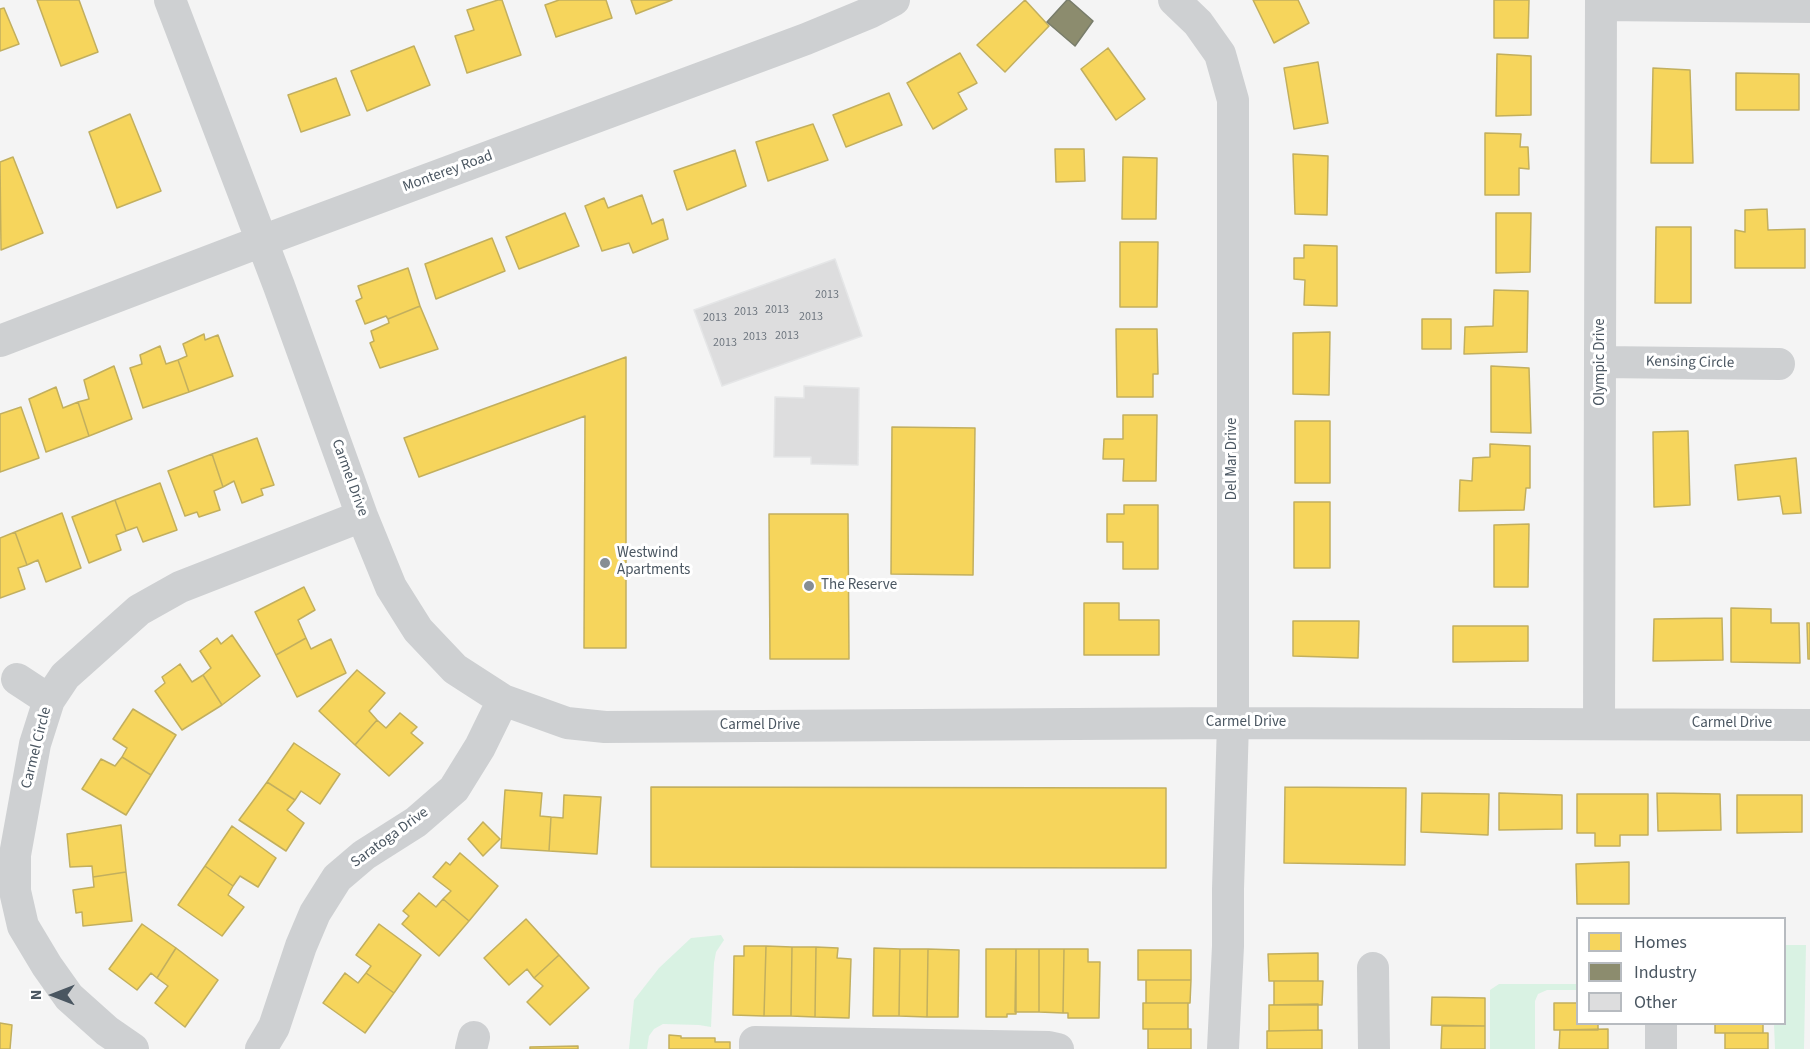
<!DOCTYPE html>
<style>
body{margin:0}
#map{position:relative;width:1810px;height:1049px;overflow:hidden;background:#f4f4f4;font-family:"Source Sans 3",sans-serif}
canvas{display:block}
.legend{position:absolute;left:1576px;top:917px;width:210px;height:108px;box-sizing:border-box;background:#fff;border:2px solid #b7bbc0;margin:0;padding:8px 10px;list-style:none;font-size:18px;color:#4a5661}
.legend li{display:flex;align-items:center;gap:12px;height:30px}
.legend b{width:30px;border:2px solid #b7bbc0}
.north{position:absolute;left:24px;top:965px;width:60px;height:60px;-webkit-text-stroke:4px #fff;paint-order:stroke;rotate:270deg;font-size:16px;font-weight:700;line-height:24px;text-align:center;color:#4a5661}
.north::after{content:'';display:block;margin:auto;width:21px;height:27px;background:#4a5661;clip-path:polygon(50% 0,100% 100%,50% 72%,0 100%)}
</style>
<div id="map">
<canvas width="1810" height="1049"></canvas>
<ul class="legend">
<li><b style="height:16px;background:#f6d55c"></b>Homes</li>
<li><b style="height:16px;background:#8c8c6e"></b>Industry</li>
<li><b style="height:16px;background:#ddddde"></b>Other</li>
</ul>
<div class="north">N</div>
</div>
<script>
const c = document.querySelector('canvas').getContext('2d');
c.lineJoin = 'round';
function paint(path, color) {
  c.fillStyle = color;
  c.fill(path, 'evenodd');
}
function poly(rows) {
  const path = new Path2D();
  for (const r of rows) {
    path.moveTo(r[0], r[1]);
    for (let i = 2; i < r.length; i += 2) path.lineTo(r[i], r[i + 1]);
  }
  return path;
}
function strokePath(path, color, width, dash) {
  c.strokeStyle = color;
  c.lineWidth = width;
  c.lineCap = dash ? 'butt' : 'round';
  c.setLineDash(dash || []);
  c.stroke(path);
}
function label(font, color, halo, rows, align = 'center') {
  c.font = font + ' "Source Sans 3",sans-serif';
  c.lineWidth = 6;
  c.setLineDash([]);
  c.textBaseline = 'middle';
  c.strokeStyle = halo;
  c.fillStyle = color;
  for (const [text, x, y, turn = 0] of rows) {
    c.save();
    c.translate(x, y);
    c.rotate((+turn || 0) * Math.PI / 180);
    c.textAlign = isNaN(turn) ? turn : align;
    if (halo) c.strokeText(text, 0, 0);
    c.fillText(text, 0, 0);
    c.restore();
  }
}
const green = poly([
 [721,935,724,940,716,952,714,963,711,1027,699,1025,663,1024,654,1029,649,1036,647,1049,629,1049,634,1000,659,968,691,938],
 [1785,945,1806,945,1804,1049,1775,1049,1774,1024,1784,1024],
 [1499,984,1577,984,1577,990,1547,990,1538,994,1535,1001,1535,1049,1490,1049,1490,990]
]);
const homes = poly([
 [37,0,79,0,98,52,61,66,37,0],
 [498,0,502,0,521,55,467,73,455,36,474,30,467,10,498,0],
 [559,0,606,0,612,18,556,37,545,5,559,0],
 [631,0,672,0,636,14,631,0],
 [1025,0,1049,26,1005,72,977,45,1025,0],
 [1253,0,1298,0,1309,23,1274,43,1253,0],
 [1494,0,1529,0,1528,38,1494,38,1494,0],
 [4,8,19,44,0,51,0,9,4,8],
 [414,46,430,85,367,111,351,71,414,46],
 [1108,48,1145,99,1116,120,1081,69,1108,48],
 [960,53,977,83,958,93,967,109,933,129,907,83,960,53],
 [1497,54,1531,56,1531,115,1496,116,1497,54],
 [1318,62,1328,123,1294,129,1284,68,1318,62],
 [1653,68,1690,70,1693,163,1651,163,1653,68],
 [1736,73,1799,74,1799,110,1736,110,1736,73],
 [336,78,350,115,301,132,288,95,336,78],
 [889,93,902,125,846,147,833,115,889,93],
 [130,114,161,191,117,208,89,132,130,114],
 [813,124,828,160,768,181,756,142,813,124],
 [1485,133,1521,134,1520,147,1528,147,1529,169,1519,168,1519,195,1485,195,1485,133],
 [1055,149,1084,149,1085,181,1056,182,1055,149],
 [735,150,746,186,687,210,674,171,735,150],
 [1293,154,1328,156,1327,215,1295,214,1293,154],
 [13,157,43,233,1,250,0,162,13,157],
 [1123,157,1157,158,1156,219,1122,219,1123,157],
 [642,195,652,224,663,219,668,239,633,253,629,243,602,251,585,206,604,198,608,208,642,195],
 [1767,209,1768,230,1805,229,1805,268,1735,268,1735,230,1745,232,1745,210,1767,209],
 [565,213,579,246,519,269,506,237,565,213],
 [1496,213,1531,213,1530,272,1496,273,1496,213],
 [1656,227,1691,227,1691,303,1655,303,1656,227],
 [492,238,505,271,436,299,425,264,492,238],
 [1120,242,1158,242,1157,307,1120,307,1120,242],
 [1304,245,1337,246,1337,306,1304,305,1305,280,1294,279,1294,258,1304,258,1304,245],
 [408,268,420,306,388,319,386,316,365,324,356,301,362,298,358,286,408,268],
 [1494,290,1528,291,1527,352,1464,354,1465,327,1493,326,1494,290],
 [420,306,438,349,380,368,370,343,374,341,371,331,389,323,388,319,420,306],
 [1422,319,1451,319,1451,349,1422,349,1422,319],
 [1116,329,1157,329,1158,374,1153,374,1153,397,1117,397,1116,329],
 [1330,332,1329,395,1293,394,1293,333,1330,332],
 [204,334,205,340,218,335,233,376,189,392,178,360,187,356,183,344,204,334],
 [160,346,166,364,178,360,189,392,143,408,130,368,142,364,140,355,160,346],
 [626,357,626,648,584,648,585,416,419,477,404,438,626,357],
 [114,366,132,419,89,436,78,402,89,399,84,380,114,366],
 [1491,366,1529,368,1531,433,1491,432,1491,366],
 [56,387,63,408,78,402,89,436,46,452,29,399,56,387],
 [21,407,39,458,0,472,0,414,21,407],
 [1123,415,1157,415,1156,481,1123,481,1124,459,1103,459,1104,439,1123,439,1123,415],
 [1295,421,1330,421,1330,483,1295,483,1295,421],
 [892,427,975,428,973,575,891,574,892,427],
 [1688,431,1690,505,1654,507,1653,432,1688,431],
 [257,438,274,485,261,489,263,495,242,503,234,481,223,487,212,454,257,438],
 [1490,444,1530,446,1530,488,1526,488,1524,510,1459,511,1460,480,1472,481,1473,458,1490,457,1490,444],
 [212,454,223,487,214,491,220,510,199,517,197,512,185,516,168,471,212,454],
 [1796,458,1801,513,1783,514,1780,496,1738,500,1735,465,1796,458],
 [160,483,177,530,143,542,137,527,126,531,115,500,160,483],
 [115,500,126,531,116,535,121,550,89,563,72,517,115,500],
 [1294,502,1330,502,1330,568,1294,568,1294,502],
 [1124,505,1158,505,1158,569,1123,569,1123,542,1107,542,1107,514,1124,514,1124,505],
 [62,513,81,568,46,582,38,560,27,565,15,532,62,513],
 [769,514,848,514,849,659,770,659,769,514],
 [1529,524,1528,587,1494,587,1494,525,1529,524],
 [15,532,27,565,18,568,25,589,0,598,0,538,15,532],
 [304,587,315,610,298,620,306,638,276,655,255,612,304,587],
 [1084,603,1119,603,1119,620,1159,620,1159,655,1084,655,1084,603],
 [1731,608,1771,609,1771,623,1799,623,1800,663,1731,662,1731,608],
 [1722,618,1723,660,1653,661,1654,619,1722,618],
 [1293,621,1359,621,1358,658,1293,656,1293,621],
 [1807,623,1810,623,1810,659,1808,659,1807,623],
 [1453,626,1528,626,1528,661,1453,662,1453,626],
 [232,635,260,676,222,705,203,675,211,668,200,651,217,638,221,644,232,635],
 [306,638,311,649,331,639,346,673,297,697,276,655,306,638],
 [180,664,192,682,203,675,222,705,182,730,155,691,165,683,162,677,180,664],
 [357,670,385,693,369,711,377,720,355,745,319,711,357,670],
 [133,709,176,735,151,775,122,757,127,748,113,739,133,709],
 [400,713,417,727,411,733,423,743,389,776,355,745,377,720,386,728,400,713],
 [294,743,340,774,320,804,301,791,295,800,267,782,294,743],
 [122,757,151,775,126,815,82,789,101,759,115,766,122,757],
 [267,782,295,800,287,810,304,823,286,851,239,820,267,782],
 [651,787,1166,788,1166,868,651,867,651,787],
 [1285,787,1406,788,1405,865,1284,863,1285,787],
 [505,790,542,793,540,816,551,817,549,851,501,848,505,790],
 [1422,793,1489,794,1488,835,1421,832,1422,793],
 [1499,793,1562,795,1562,829,1499,830,1499,793],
 [1657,793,1720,794,1721,830,1658,831,1657,793],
 [1577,794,1648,794,1648,835,1620,835,1620,846,1595,846,1595,833,1577,833,1577,794],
 [564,795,601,797,597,854,549,851,551,817,563,818,564,795],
 [1737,795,1802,795,1802,832,1737,833,1737,795],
 [483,822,500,839,483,856,468,839,483,822],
 [121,825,126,872,93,877,92,866,70,867,67,834,121,825],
 [232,826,276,858,258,887,240,876,233,886,205,866,232,826],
 [460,853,498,886,469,921,443,899,451,891,433,877,446,862,450,865,460,853],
 [1629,862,1629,904,1577,904,1576,864,1629,862],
 [205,866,233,886,228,895,244,907,222,936,178,905,205,866],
 [126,872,132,921,83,926,82,912,76,913,73,890,94,887,93,877,126,872],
 [419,893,436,907,443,899,469,921,439,956,402,924,409,916,403,911,419,893],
 [526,919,559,955,534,978,527,969,509,985,484,958,526,919],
 [142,924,176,948,157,978,151,973,137,990,109,969,142,924],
 [379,924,421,955,394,993,366,973,371,966,356,955,379,924],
 [744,946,766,946,764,1016,733,1015,734,956,744,956,744,946],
 [766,946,792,947,791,1016,764,1016,766,946],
 [792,947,816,947,815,1017,791,1016,792,947],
 [816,947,838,948,837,958,851,959,849,1018,815,1017,816,947],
 [176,948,218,980,185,1027,155,1003,168,986,157,978,176,948],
 [874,948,900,949,899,1016,873,1016,874,948],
 [900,949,928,949,927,1017,899,1016,900,949],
 [928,949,959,950,958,1017,927,1017,928,949],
 [986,949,1016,949,1016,1014,1007,1014,1007,1017,986,1017,986,949],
 [1016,949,1039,949,1039,1012,1015,1012,1016,949],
 [1039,949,1064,949,1063,1013,1039,1012,1039,949],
 [1064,949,1088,949,1088,962,1100,962,1099,1018,1068,1018,1068,1013,1063,1013,1064,949],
 [1138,950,1191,950,1191,980,1138,980,1138,950],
 [1318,953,1318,981,1269,981,1268,954,1318,953],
 [559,955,589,988,550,1025,527,1002,543,986,534,978,559,955],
 [345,973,358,983,366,973,394,993,365,1033,323,1003,345,973],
 [1146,980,1191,980,1190,1003,1146,1003,1146,980],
 [1274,981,1323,981,1322,1005,1274,1005,1274,981],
 [1432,997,1485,998,1485,1026,1431,1025,1432,997],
 [1143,1003,1188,1003,1188,1029,1143,1029,1143,1003],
 [1554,1003,1578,1003,1578,1024,1598,1024,1598,1030,1554,1030,1554,1003],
 [1318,1004,1318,1030,1269,1031,1269,1005,1318,1004],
 [0,1023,12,1025,10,1049,0,1049,0,1023],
 [1715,1024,1763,1024,1763,1033,1715,1033,1715,1024],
 [1442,1026,1485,1026,1485,1049,1441,1049,1442,1026],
 [1148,1029,1191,1029,1191,1049,1148,1049,1148,1029],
 [1608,1029,1608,1049,1559,1049,1560,1030,1608,1029],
 [1322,1030,1322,1049,1267,1049,1267,1031,1322,1030],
 [1725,1033,1768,1033,1768,1049,1725,1049,1725,1033],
 [669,1035,681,1036,681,1038,715,1038,715,1042,730,1042,730,1049,669,1049,669,1035],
 [578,1046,578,1049,530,1049,530,1047,578,1046]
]);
const industry = poly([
 [1067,0,1069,0,1093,21,1075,46,1047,22,1067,0]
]);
const building = poly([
 [835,259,862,336,722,386,694,310,835,259],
 [804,386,859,388,858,465,811,464,811,457,774,457,775,397,804,398,804,386]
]);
const minor = poly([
 [170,0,279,286,362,516,391,587,418,630,455,669,503,700,567,723,605,727,1233,723,1810,725],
 [1174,0,1198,23,1220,54,1233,100,1233,723,1228,889,1228,946,1223,1049],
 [1601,5,1810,7],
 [0,341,262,241,806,39,869,13,894,0],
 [1601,362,1779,364],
 [17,679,49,700],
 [1599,724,1601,0],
 [1373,968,1374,1049],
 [133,1049,107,1031,69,997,47,966,23,926,15,891,15,855,35,744,49,700,65,676,139,610,180,587,362,516],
 [261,1049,274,1027,301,946,315,913,337,878,364,855,416,822,454,789,480,747,503,700],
 [471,1049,474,1037],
 [755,1049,755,1042,1049,1047,1058,1049],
 [1661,1049,1661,1024]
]);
const markers = [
 [605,563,6,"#868d94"],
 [809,586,6,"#868d94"]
];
const numberNames = [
 ["2013",827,295],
 ["2013",777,310],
 ["2013",746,312],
 ["2013",811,317],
 ["2013",715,318],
 ["2013",787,336],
 ["2013",755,337],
 ["2013",725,343]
];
const streetNames = [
 ["Monterey Road",448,172,-20],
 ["Olympic Drive",1601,362,-90],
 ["Kensing Circle",1690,363,1],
 ["Del Mar Drive",1233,459,-90],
 ["Carmel Drive",349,478,70],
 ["Carmel Drive",1246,723],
 ["Carmel Drive",1732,724],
 ["Carmel Drive",760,726],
 ["Carmel Circle",37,748,-76],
 ["Saratoga Drive",390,838,-36]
];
const poiNames = [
 ["Westwind",617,554],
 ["Apartments",617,571],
 ["The Reserve",821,586]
];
paint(green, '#d9f2e3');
paint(homes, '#f6d55c');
strokePath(homes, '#c2af5e', 1.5);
paint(industry, '#8c8c6e');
strokePath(industry, '#787c6a', 1.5);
paint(building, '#ddddde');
strokePath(building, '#e5e6e7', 1.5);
strokePath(minor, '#ced0d2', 32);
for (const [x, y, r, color] of markers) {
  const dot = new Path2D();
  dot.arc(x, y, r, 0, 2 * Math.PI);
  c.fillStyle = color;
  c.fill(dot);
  strokePath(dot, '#fff', 2);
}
label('12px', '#707881', null, numberNames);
label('15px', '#4a5661', '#fff', streetNames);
label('15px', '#4a5661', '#fff', poiNames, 'left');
</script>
